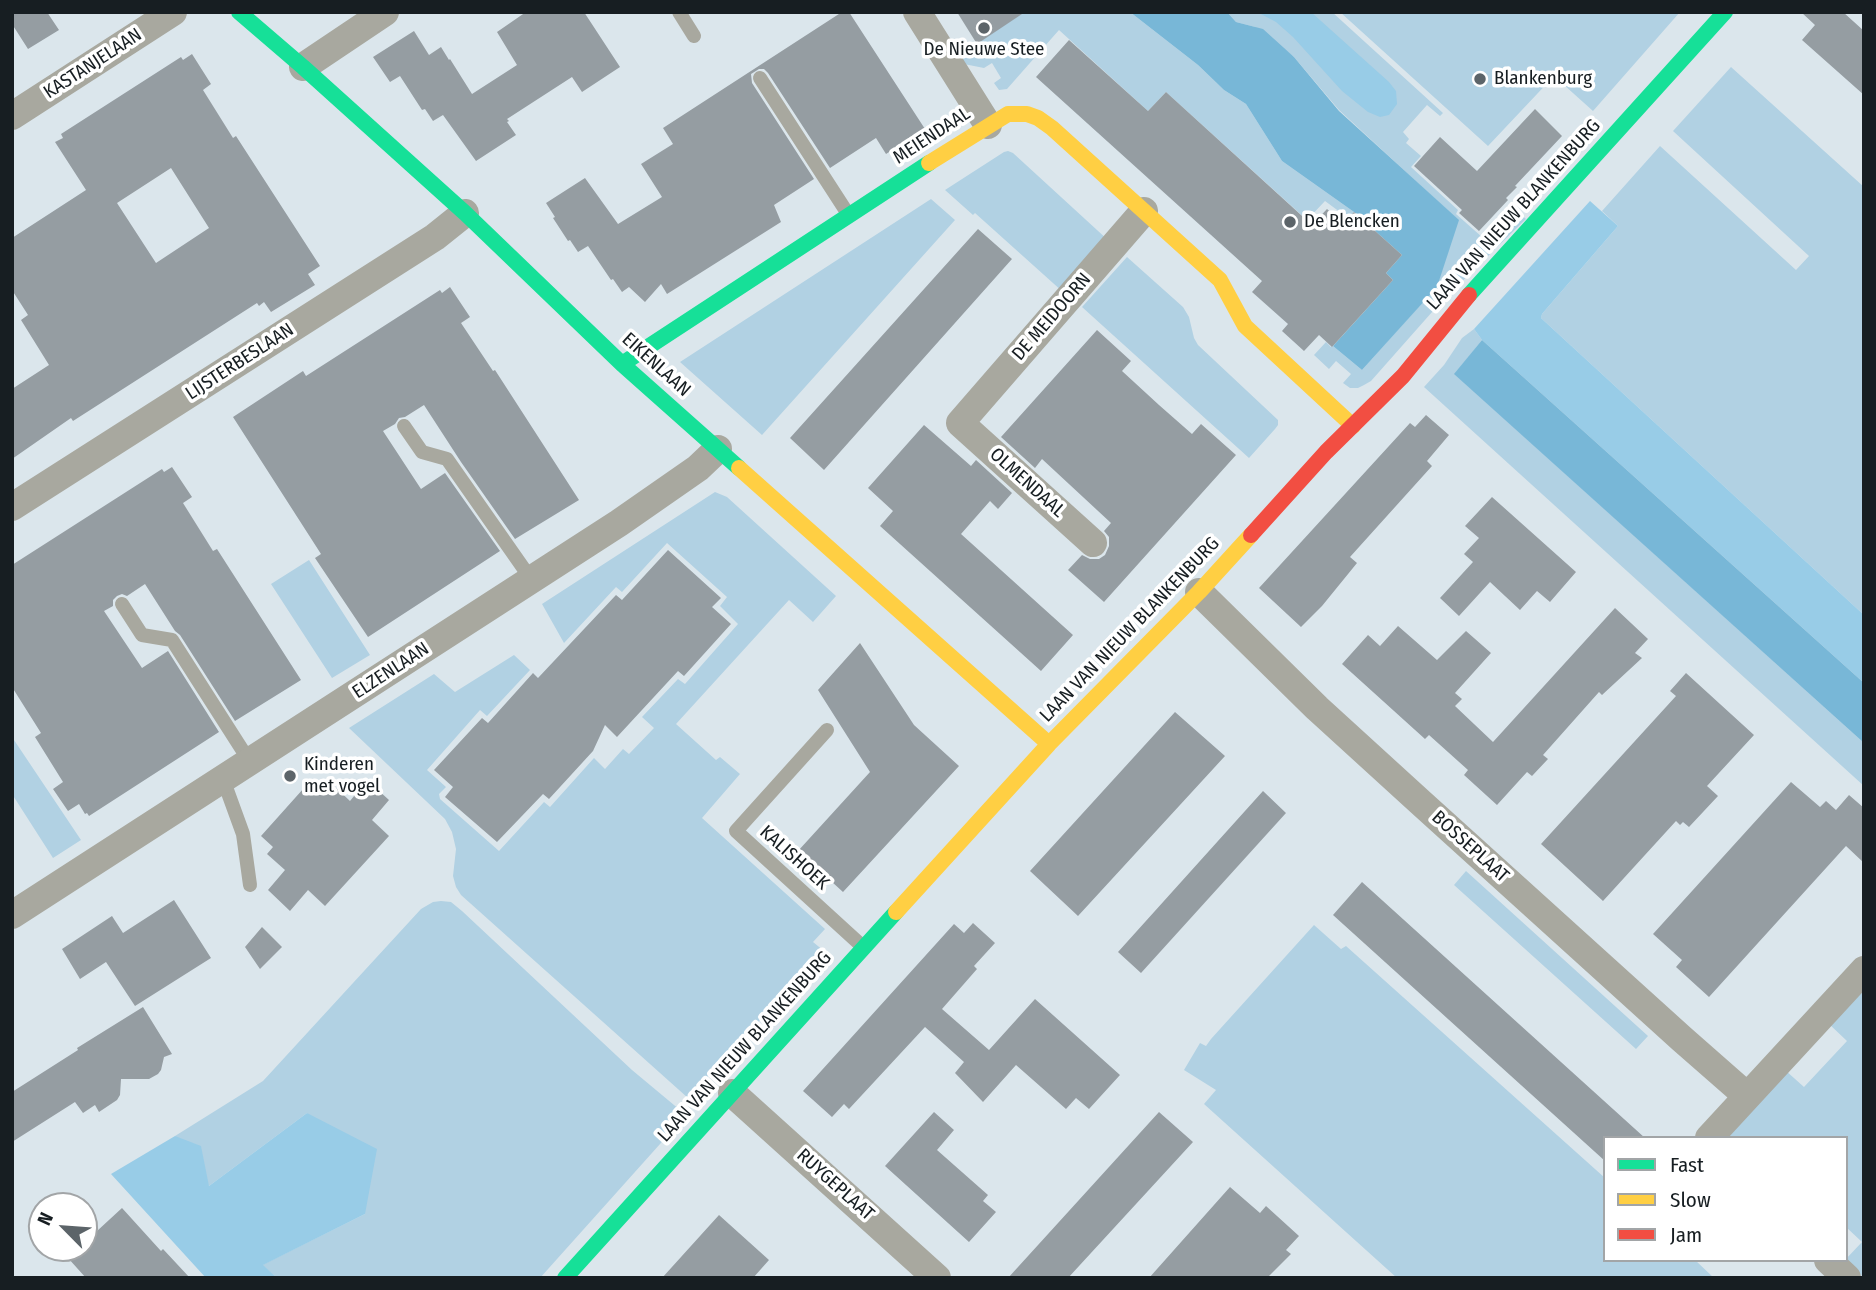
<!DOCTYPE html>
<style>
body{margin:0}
#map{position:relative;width:1876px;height:1290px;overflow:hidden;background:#dbe6ec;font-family:"Fira Sans Condensed",sans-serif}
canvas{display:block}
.frame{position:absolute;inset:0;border:14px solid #171e22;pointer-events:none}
.legend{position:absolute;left:1603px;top:1136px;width:245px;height:126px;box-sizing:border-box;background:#fff;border:2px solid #a2a5a7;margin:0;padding:9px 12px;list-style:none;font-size:21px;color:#171e22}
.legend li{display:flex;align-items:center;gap:14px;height:35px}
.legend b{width:35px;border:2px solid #a2a5a7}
.north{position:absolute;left:28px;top:1192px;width:70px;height:70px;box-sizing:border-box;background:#fff;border:2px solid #a2a5a7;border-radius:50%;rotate:295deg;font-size:19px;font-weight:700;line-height:28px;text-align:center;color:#171e22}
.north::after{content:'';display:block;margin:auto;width:24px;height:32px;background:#5c6469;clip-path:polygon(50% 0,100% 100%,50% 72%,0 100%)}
</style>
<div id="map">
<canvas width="1876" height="1290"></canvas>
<div class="frame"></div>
<ul class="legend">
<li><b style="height:9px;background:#16e098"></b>Fast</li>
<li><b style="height:9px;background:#ffcf43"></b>Slow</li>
<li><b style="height:9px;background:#f24e42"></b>Jam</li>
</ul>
<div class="north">N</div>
</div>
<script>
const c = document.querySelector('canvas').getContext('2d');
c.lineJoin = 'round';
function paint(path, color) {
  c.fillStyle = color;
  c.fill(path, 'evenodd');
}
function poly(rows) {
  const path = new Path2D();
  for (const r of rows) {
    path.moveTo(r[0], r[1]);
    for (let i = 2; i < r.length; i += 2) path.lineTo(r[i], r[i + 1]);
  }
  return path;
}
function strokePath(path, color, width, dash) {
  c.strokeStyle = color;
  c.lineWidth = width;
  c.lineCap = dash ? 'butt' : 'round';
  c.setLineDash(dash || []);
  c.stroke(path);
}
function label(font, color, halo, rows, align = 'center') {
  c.font = font + ' "Fira Sans Condensed",sans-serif';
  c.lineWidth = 7;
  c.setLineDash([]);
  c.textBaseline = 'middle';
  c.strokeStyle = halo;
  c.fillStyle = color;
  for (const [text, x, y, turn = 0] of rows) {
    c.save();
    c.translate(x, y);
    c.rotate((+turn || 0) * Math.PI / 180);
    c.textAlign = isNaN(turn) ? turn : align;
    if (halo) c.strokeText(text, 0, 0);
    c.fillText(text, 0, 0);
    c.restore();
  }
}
const green = poly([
 [1023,12,1130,12,1198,65,1224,90,1246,104,1282,161,1354,212,1348,218,1325,201,1307,220,1166,92,1148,111,1059,30,1007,89,999,90,994,83,1001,78,992,63,984,68,964,64,958,56],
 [1227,12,1332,12,1443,113,1440,116,1427,105,1403,132,1409,139,1406,143,1421,156,1411,167,1458,210,1456,214,1482,237,1511,205,1526,219,1446,297,1436,288,1458,220,1339,110,1294,57,1255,27,1236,22],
 [1340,12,1680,12,1593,111,1554,76,1488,146],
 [1731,67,1864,187,1864,615,1541,318,1542,314,1618,226,1602,211,1660,146,1796,270,1809,256,1673,131],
 [1008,151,1013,153,1109,241,1063,292,975,213,973,215,945,190,1004,152],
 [931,199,955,220,762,435,680,362],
 [1127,257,1183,307,1189,317,1194,338,1198,345,1278,420,1278,425,1275,429,1249,458,1082,307],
 [1430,294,1440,303,1371,381,1364,385,1358,388,1350,388,1343,383,1351,374,1336,361,1329,369,1314,355,1326,342,1331,347,1333,346,1362,370],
 [1474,329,1482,340,1455,374,1864,743,1864,786,1424,387,1444,365,1462,338],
 [715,492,727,497,836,596,813,622,789,600,676,724,716,760,720,757,740,774,702,818,825,929,813,942,824,951,688,1098,461,895,456,887,453,876,456,849,452,832,445,819,349,728,434,674,455,692,514,655,530,670,487,716,480,710,427,770,446,787,439,794,440,799,499,851,544,802,550,807,594,758,605,769,623,749,629,754,654,728,642,717,678,679,685,684,738,624,720,606,727,597,667,543,622,592,616,587,564,643,542,604],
 [309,560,370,655,332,678,271,584],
 [12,737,81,840,53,858,12,794],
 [1466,871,1648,1036,1636,1049,1454,885],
 [441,901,451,902,462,911,632,1070,686,1115,540,1278,277,1278,262,1265,365,1214,307,1113,209,1186,175,1136,263,1081,421,909,433,902],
 [1314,925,1341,949,1346,946,1605,1178,1605,1260,1695,1260,1714,1278,1397,1278,1204,1104,1216,1090,1184,1070,1200,1043,1206,1046,1211,1039],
 [1864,983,1864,1278,1845,1260,1862,1242,1846,1227,1846,1138,1729,1138,1733,1127,1785,1070,1804,1087,1847,1041,1828,1023]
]);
const forest = poly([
 [1257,12,1311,12,1389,82,1396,91,1397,104,1389,115,1380,117,1368,112,1342,91,1293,37,1276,22],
 [1590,201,1618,226,1542,314,1541,318,1864,615,1864,683,1482,340,1474,329],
 [307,1113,377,1149,365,1214,263,1265,277,1278,206,1278,111,1174,175,1136,201,1146,209,1186]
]);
const water = poly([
 [1130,12,1227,12,1236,22,1263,29,1294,57,1339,111,1459,220,1437,287,1362,370,1333,346,1393,280,1386,273,1402,255,1354,212,1282,161,1246,104,1224,90,1198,65],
 [1482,340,1864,683,1864,743,1454,374]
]);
const building = poly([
 [12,12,47,12,59,30,28,49,12,24],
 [526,12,584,12,620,67,582,92,572,77,507,119,509,121,507,122,516,135,476,161,443,115,433,121,425,109,422,110,400,76,390,82,373,57,414,31,429,55,441,47,449,60,450,59,472,94,517,65,497,32],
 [842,12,849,12,925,129,886,154,876,138,830,168,768,73,764,69,759,69,751,74,752,83,814,179,774,205,781,222,667,294,661,284,645,302,629,287,622,292,613,279,611,280,588,246,578,252,570,240,568,241,553,218,555,217,546,203,585,178,618,224,662,197,641,164,673,144,663,128],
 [957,12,1025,12,977,44],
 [1801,12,1843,12,1864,31,1864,95,1802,40,1815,25],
 [1069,40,1148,111,1166,92,1312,225,1327,209,1343,224,1354,212,1402,255,1386,273,1393,280,1332,347,1319,335,1304,351,1282,331,1288,324,1252,292,1262,281,1036,77],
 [192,54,211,84,203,90,233,138,236,136,320,266,308,274,315,285,271,312,264,302,259,306,257,303,73,421,71,418,12,459,12,389,49,365,21,320,28,315,12,290,12,238,86,190,55,142,63,138,61,134,181,57,183,60],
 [171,168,209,228,156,263,117,203],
 [1535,109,1562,136,1515,186,1517,187,1506,198,1508,200,1479,231,1459,213,1462,210,1414,166,1440,137,1477,171],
 [978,229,1012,259,824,470,790,438],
 [450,287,470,317,461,323,493,371,495,370,579,500,515,539,461,462,424,405,405,417,399,418,395,424,383,431,421,489,445,473,500,551,368,637,315,558,321,554,233,417,303,371,306,376,440,290,442,293],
 [1097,330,1131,361,1122,371,1159,405,1192,434,1201,424,1236,455,1104,602,1068,570,1082,555,1090,559,1099,559,1105,555,1109,546,1109,537,1104,531,1111,523,1042,459,1035,468,1001,437],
 [1426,415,1449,435,1427,461,1432,466,1350,557,1357,563,1322,606,1301,627,1259,588,1410,423,1415,427],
 [924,425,971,466,976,460,1012,493,998,509,990,501,961,534,1073,635,1041,671,880,526,893,511,868,488],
 [172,467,192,497,183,503,213,551,217,549,301,680,235,721,180,635,175,631,145,584,127,596,122,594,117,596,113,600,113,606,104,611,142,668,168,651,219,732,89,816,87,813,85,814,79,804,68,811,53,789,63,782,35,737,41,733,12,687,12,565,162,469,164,472],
 [1492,497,1576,572,1550,602,1537,591,1520,610,1490,582,1459,616,1440,598,1473,562,1464,554,1479,538,1465,526],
 [668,550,721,598,712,607,731,624,684,676,678,671,617,737,605,725,593,751,549,799,543,794,497,842,445,797,453,787,434,770,482,718,488,723,533,673,538,678,616,595,622,600],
 [1615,608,1648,639,1635,653,1642,658,1602,695,1599,692,1543,755,1548,759,1532,776,1527,772,1497,805,1464,775,1468,770,1429,735,1425,739,1342,664,1368,635,1380,646,1398,626,1437,660,1466,631,1491,653,1455,693,1462,699,1455,706,1493,742],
 [860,643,914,725,959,766,843,892,798,851,870,772,818,690],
 [1686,673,1754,735,1707,786,1718,796,1689,827,1683,822,1680,825,1676,821,1603,901,1541,844,1676,696,1670,691],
 [1175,712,1225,756,1078,916,1030,871],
 [312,779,325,790,331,783,350,801,367,780,389,800,372,820,389,836,325,906,308,890,290,911,268,890,285,870,267,854,273,847,261,836],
 [1791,782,1820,807,1826,801,1836,810,1849,795,1864,808,1864,863,1846,846,1709,997,1676,967,1682,960,1653,934],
 [1263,791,1286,813,1141,973,1118,952],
 [1362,882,1645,1138,1605,1138,1605,1161,1333,915],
 [174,900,211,958,135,1006,106,962,80,979,62,949,112,916,123,933],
 [973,923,995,943,974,966,977,969,942,1009,989,1050,1035,999,1120,1075,1089,1109,1076,1098,1066,1109,1016,1065,983,1102,955,1073,964,1062,925,1027,849,1109,844,1104,832,1117,803,1091,954,924,964,933],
 [262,927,282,947,260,969,245,947],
 [143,1007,172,1054,164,1057,161,1070,158,1074,149,1079,121,1079,120,1095,117,1100,99,1112,95,1105,83,1113,75,1102,12,1142,12,1092,78,1050,77,1048],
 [934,1112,954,1130,937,1150,988,1195,983,1201,996,1212,969,1242,885,1166],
 [1159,1112,1193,1142,1068,1278,1008,1278],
 [1230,1187,1260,1213,1266,1206,1299,1236,1286,1250,1291,1254,1267,1278,1149,1278],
 [122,1208,161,1251,163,1249,190,1278,86,1278,68,1258,79,1248,84,1248,84,1243],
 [719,1215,769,1260,753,1278,662,1278]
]);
const lane = poly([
 [679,12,694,36],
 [760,78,848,214],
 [404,426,422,452,447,459,531,579],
 [122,604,142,635,172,640,250,762],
 [827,730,736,831,862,946],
 [223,779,243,834,250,885]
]);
const street = poly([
 [917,12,988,125],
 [303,67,385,12],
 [12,116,173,12],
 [12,507,435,237,465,213],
 [1093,543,960,423,1144,211],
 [1199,592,1317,708,1419,801,1682,1039,1747,1096],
 [12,915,619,523,698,468,718,449],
 [732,1093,937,1278],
 [1709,1138,1864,970],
 [1828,1260,1847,1278]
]);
const fast = poly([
 [239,12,303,67,465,213,622,364,739,468],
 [1469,295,1725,12],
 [622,364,929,163],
 [565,1278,896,912]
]);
const slow = poly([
 [929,163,1008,114,1027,114,1038,118,1052,128,1220,280,1245,326,1353,426],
 [739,468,1049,744],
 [896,912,1049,744,1199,592,1251,535]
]);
const jam = poly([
 [1251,535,1326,452,1403,376,1469,295]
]);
const markers = [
 [984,28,7,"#5c6469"],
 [1480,79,7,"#5c6469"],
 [1290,222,7,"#5c6469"],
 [290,776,7,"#5c6469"]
];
const poiNames = [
 ["De Nieuwe Stee",984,50,"center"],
 ["Blankenburg",1494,79],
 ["De Blencken",1304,222],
 ["Kinderen",304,765],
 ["met vogel",304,787]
];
const streetNames = [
 ["KASTANJELAAN",93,64,-33],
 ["MEIENDAAL",932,136,-33],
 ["LAAN VAN NIEUW BLANKENBURG",1514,215,-48],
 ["DE MEIDOORN",1052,317,-49],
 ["LIJSTERBESLAAN",240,362,-33],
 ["EIKENLAAN",656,365,42],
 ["OLMENDAAL",1027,483,42],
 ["LAAN VAN NIEUW BLANKENBURG",1130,630,-46],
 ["ELZENLAAN",391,671,-33],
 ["BOSSEPLAAT",1470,847,42],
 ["KALISHOEK",794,858,42],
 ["LAAN VAN NIEUW BLANKENBURG",745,1047,-48],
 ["RUYGEPLAAT",835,1185,42]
];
paint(green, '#b1d1e3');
paint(forest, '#98cce7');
paint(water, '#78b7d7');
paint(building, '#959da2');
strokePath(lane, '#a8a89f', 14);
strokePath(street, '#a8a89f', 28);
strokePath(fast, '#16e098', 16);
strokePath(slow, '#ffcf43', 16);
strokePath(jam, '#f24e42', 16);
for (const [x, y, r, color] of markers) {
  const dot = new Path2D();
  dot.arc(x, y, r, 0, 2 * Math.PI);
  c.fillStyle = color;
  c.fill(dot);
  strokePath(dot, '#fff', 2.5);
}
label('19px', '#171e22', '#fff', poiNames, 'left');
label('19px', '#171e22', '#fff', streetNames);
</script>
